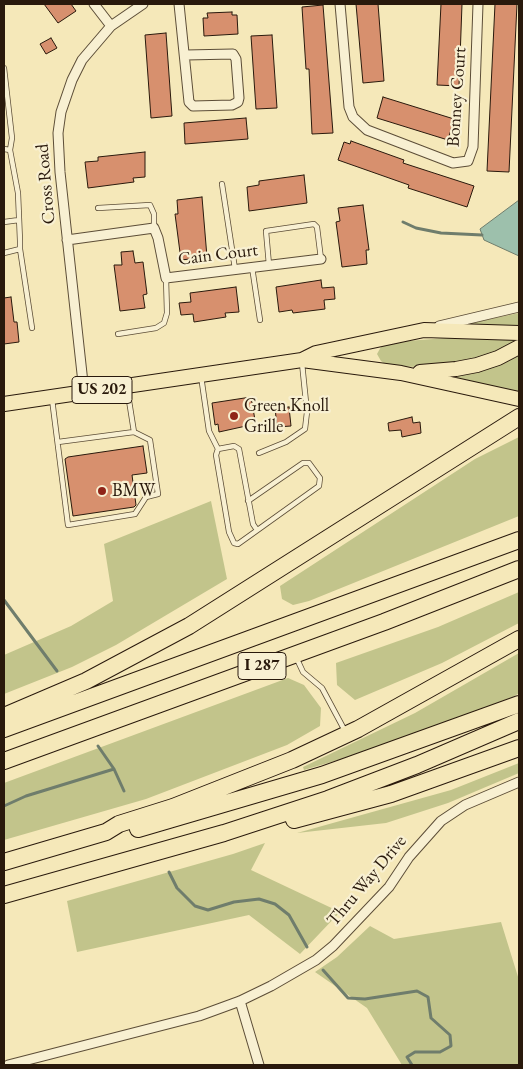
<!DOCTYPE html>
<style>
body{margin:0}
#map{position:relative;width:523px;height:1069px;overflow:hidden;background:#f5e8b9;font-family:"EB Garamond",serif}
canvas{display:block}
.frame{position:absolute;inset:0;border:5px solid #29190c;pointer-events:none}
</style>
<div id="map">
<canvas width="523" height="1069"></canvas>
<div class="frame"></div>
</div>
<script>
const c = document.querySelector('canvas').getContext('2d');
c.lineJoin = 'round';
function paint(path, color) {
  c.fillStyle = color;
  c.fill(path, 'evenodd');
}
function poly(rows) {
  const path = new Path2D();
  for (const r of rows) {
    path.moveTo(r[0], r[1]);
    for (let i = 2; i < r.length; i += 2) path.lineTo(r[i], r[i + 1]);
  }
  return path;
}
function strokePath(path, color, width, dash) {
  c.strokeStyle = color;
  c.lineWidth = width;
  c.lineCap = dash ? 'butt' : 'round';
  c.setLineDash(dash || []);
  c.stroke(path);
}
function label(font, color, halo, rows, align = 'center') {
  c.font = font + ' "EB Garamond",serif';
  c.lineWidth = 4.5;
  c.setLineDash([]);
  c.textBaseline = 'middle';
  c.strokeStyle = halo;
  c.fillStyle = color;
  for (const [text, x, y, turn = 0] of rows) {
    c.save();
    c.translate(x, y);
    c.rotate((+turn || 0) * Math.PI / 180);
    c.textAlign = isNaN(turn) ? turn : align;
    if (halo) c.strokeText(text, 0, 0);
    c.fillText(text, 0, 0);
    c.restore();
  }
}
const green = poly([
 [519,313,519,328,462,325],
 [486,338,515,340,517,343,482,359,419,367,388,366,381,361,377,354,382,345,407,341,446,338],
 [519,354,519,392,454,377,488,369],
 [519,437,519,516,309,601,293,605,282,599,280,586,475,459],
 [211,501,227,579,116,645,72,667,4,694,4,655,71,626,113,601,104,544],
 [519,592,519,623,442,663,355,700,337,685,336,663,438,627],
 [519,653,519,693,513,697,362,753,304,770,303,767,415,713],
 [288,678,304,685,321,708,320,726,287,745,146,799,4,840,4,783],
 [519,763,519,773,448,803,386,823,297,833,451,790],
 [265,843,251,870,340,912,300,954,249,915,77,952,67,901,233,854],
 [501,922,519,980,519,1065,402,1065,367,1008,315,972,337,957,370,926,394,939]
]);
const water = poly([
 [519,200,519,256,484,240,480,229,519,200]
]);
const stream = poly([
 [403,222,416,228,441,233,482,235],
 [4,600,57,671],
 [98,746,114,769,124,791],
 [4,806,26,796,114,769],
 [169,872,177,888,195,906,208,910,234,902,259,899,275,904,289,915,307,947],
 [323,970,348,998,365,999,417,991,428,997,431,1018,450,1035,451,1046,440,1052,415,1052,407,1057,412,1065]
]);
const building = poly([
 [44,4,71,4,76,11,58,23,44,4],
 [356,4,378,4,384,81,363,83,356,4],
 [441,4,462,4,459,86,437,85,441,4],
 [495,4,517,4,509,172,487,171,495,4],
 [323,5,333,133,312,134,309,69,306,69,302,7,323,5],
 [232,12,232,15,237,15,238,34,204,36,203,18,208,18,207,13,232,12],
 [166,33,172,116,151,118,145,35,166,33],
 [272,35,277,108,256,109,251,36,272,35],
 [51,38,57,48,46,54,40,44,51,38],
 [383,97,454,119,448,140,377,118,383,97],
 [246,118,248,139,185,144,184,123,246,118],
 [351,141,404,160,403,163,474,186,467,207,408,188,409,185,338,160,344,142,350,144,351,141],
 [145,152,145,177,133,178,134,182,88,188,85,162,98,161,98,157,145,152],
 [304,175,307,203,249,211,247,187,259,185,259,181,304,175],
 [202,197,207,257,181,260,175,214,178,214,177,200,202,197],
 [363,205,369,250,366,250,367,264,342,267,336,222,340,221,338,208,363,205],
 [133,251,135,263,143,262,147,294,143,295,145,308,120,311,114,265,122,265,121,252,133,251],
 [321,280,322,288,334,287,335,299,324,300,325,309,293,313,292,310,279,312,276,287,321,280],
 [236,287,239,312,225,313,226,317,194,322,193,314,181,315,179,303,191,302,190,293,236,287],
 [11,297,14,322,17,322,19,342,4,344,4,298,11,297],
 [251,397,255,420,245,421,246,426,219,432,218,424,215,425,212,403,251,397],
 [289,407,291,426,277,427,275,408,289,407],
 [412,417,413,423,420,422,421,433,402,437,401,430,389,431,388,423,412,417],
 [143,446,147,473,132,475,136,505,134,507,73,516,65,459,68,457,143,446]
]);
const service = poly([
 [4,68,12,138,10,150],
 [4,149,10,150,18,193,20,241,20,249,4,253],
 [222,184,235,269],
 [98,208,150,205,154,214,154,228],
 [4,222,19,220],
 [20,249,32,328],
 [269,265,266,231,314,224,317,227,321,259],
 [252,267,260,320],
 [118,334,156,328,164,323,167,313,166,278],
 [201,376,209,431,218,449,216,455,229,532,234,543,238,544,319,486,320,478,309,463,303,463,248,501],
 [127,388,134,432],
 [52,399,68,525,135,514,146,497,158,494,150,440,134,432,58,442],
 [218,449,234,446,239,449,253,524,257,530],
 [259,453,286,442,305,429,307,412,302,363],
 [296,657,303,672,322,688,345,731]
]);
const minor = poly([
 [94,4,111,26],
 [179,4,189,102,193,106,232,105,238,102,239,98,236,59,233,54,186,55],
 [340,4,349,107,353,117,367,130,453,163,468,161,473,147,478,4],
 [67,240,154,228,158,238,166,278,321,259],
 [439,326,519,307],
 [84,392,60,172,58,133,61,112,72,80,82,60,111,26,143,4],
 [240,1001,259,1065],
 [8,1065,199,1016,240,1001,271,986,316,960,333,946,389,887,409,857,441,821,465,805,519,782]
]);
const trunk = poly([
 [302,360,401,373,519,399],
 [420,372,456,369,477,365,498,358,519,347],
 [4,404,302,360,316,353,424,330,519,333]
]);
const motorway = poly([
 [4,716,86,681,189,626,519,417],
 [4,729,519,540],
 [4,761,384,622,519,569],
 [294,820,391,794,519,748],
 [138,829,322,775,519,704],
 [4,862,106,832,119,824,173,807,292,760,358,729,519,639],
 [4,895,224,833,328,799,417,765,519,721]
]);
const markers = [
 [234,416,5,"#8f2418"],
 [102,491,5,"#8f2418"]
];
const shields = [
 [102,390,60],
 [262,666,48]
];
const shieldNames = [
 ["US 202",102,390],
 ["I 287",262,666]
];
const streetNames = [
 ["Bonney Court",457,97,-86],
 ["Cross Road",46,184,-95],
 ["Cain Court",218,255,-7],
 ["Thru Way Drive",367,881,-50]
];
const poiNames = [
 ["Green Knoll",244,406],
 ["Grille",244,427],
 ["BMW",112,491]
];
paint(green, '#c2c48b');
paint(water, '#9dc0ac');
strokePath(water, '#6f7d6c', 1);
strokePath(stream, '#6f7d6c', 3);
paint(building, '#d7906e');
strokePath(building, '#29190c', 1);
strokePath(service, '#5c4d37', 6);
strokePath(minor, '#5c4d37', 11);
strokePath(trunk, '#29190c', 16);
strokePath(motorway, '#29190c', 18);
strokePath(service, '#f8f0d2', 4.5);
strokePath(minor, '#f8f0d2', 9);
strokePath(trunk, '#f5e8b9', 14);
strokePath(motorway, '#f5e8b9', 16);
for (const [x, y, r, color] of markers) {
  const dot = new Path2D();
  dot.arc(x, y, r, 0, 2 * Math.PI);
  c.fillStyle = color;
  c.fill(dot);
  strokePath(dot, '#f8f0d2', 2);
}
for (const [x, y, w] of shields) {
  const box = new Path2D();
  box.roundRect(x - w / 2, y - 13.5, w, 27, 4);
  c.fillStyle = '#f8f0d2';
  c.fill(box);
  strokePath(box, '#29190c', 1);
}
label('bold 16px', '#29190c', null, shieldNames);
label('18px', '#29190c', '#f8f0d2', streetNames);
label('18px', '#29190c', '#f8f0d2', poiNames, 'left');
</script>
